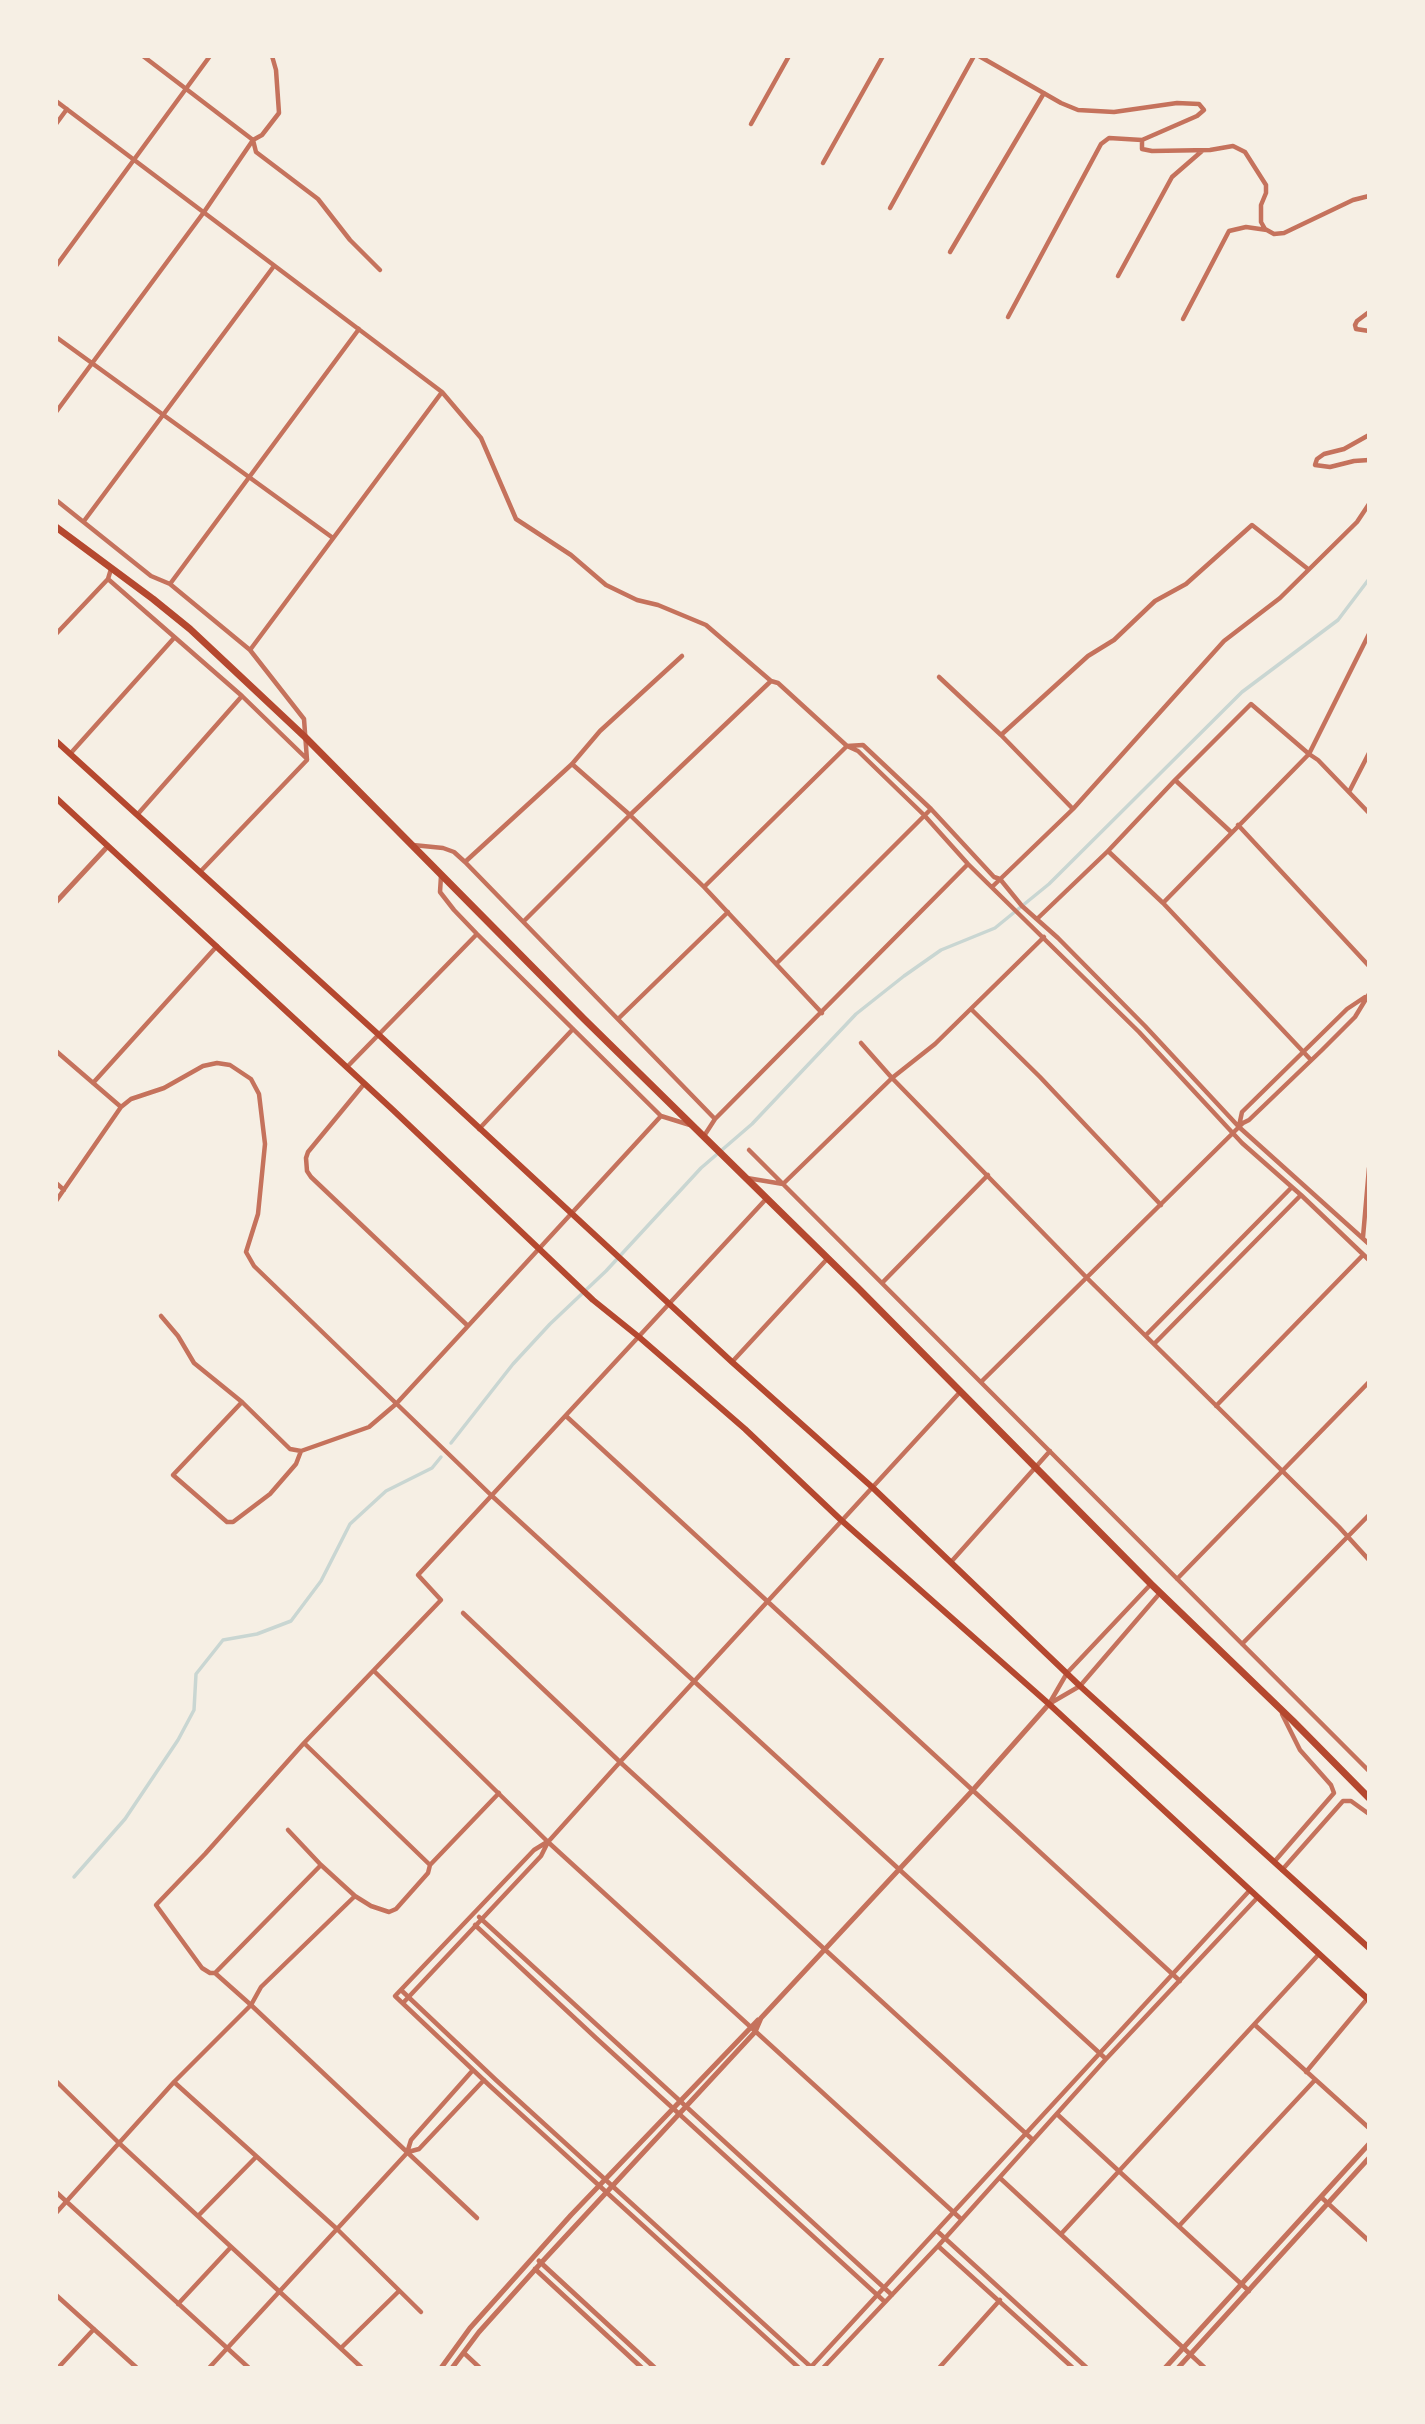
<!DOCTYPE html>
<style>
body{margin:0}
#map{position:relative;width:1425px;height:2424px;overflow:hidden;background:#f6efe4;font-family:"DM Sans",sans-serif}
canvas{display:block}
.frame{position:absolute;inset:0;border:58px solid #f6efe4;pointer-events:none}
</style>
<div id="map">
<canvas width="1425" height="2424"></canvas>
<div class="frame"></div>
</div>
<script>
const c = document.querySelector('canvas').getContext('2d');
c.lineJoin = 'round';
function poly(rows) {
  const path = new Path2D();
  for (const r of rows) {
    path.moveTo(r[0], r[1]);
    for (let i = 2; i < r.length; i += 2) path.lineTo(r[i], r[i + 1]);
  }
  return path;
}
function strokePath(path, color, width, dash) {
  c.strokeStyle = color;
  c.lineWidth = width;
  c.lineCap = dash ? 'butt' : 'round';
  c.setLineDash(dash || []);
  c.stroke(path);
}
const stream = poly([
 [451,1443,513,1364,550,1324,606,1271,701,1168,752,1124,856,1014,904,976,941,950,995,928,1049,884,1242,692,1338,620,1369,579],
 [74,1877,125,1819,178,1740,194,1710,196,1674,223,1640,257,1634,291,1621,321,1581,350,1524,386,1491,432,1468,441,1457]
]);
const minor = poly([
 [143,56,253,140,256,152,318,199,350,240,380,270],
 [979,56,1061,103,1078,110,1114,112,1177,103,1199,104,1204,110,1197,116,1142,140,1142,149,1152,151,1210,150,1233,146,1245,152,1266,185,1266,193,1261,205,1261,222,1265,229,1274,234,1284,233,1353,200,1369,196],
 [56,101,442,392,481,438,516,519,571,555,606,585,637,600,658,605,706,625,771,681,778,683,847,746,858,751,924,815,968,864,1139,1032,1242,1143,1301,1195,1369,1260],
 [56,124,67,109],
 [751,124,789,56],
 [823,163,883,56],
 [890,208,974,56],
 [950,252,1044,93],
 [56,266,210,56],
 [1118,276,1172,177,1202,151],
 [1369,312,1357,321,1355,325,1356,329,1369,331],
 [1008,317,1101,144,1109,138,1142,140],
 [1183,319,1229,231,1246,227,1267,230],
 [56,337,333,538],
 [56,412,204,212,253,140,262,135,279,113,276,70,272,56],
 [1369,435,1344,449,1324,454,1317,459,1315,465,1330,467,1354,461,1369,460],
 [56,500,151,576,170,584,250,650,304,719,307,760],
 [84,521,274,266],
 [108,579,242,696,307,759],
 [170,584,359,329],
 [56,634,108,579,111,569],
 [250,650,442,392],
 [939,677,1001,735,1073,809],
 [1001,735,1088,656,1114,640,1155,601,1186,584,1252,525,1308,569],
 [70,754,174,638],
 [572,764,630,815,704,887,822,1013],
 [1175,780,1231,832],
 [1349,792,1369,753],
 [137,815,242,696],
 [1238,825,1369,966],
 [413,845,443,848,454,852,465,862,715,1119],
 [1108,851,1163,903,1311,1060],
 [465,862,572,764,600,731,682,656],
 [200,872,307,760],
 [441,876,440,892,454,910,477,934,661,1116,690,1125],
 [704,887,847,746,863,745,931,809,994,877,1000,879,1022,906,1058,938,1145,1026,1239,1127,1369,1244],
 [992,887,1073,809,1224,641,1280,598,1357,522,1369,504],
 [1163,903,1309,754,1369,634],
 [1037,919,1108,851,1175,780,1251,704,1309,754,1318,760,1369,813],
 [524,921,630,815,771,681],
 [777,963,931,809],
 [971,1009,1040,1077,1161,1205],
 [618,1019,728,912],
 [861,1043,892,1078,1086,1277,1339,1527,1369,1560],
 [56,1051,121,1107],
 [347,1067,477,934],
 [93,1083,217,946],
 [364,1084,308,1152,306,1158,307,1171,311,1177,468,1326],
 [1239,1126,1242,1112,1347,1009,1365,997],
 [479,1129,573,1029],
 [704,1136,715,1119,968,864],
 [749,1150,1369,1771],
 [747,1178,783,1184,892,1078,935,1044,1044,937],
 [56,1183,64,1190],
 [56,1201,121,1107,131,1099,164,1088,203,1066,217,1063,230,1065,251,1079,259,1094,265,1144,258,1214,246,1252,254,1266,492,1496,1106,2059],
 [1363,1237,1369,1168],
 [882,1283,988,1175],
 [161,1316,178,1336,194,1363,242,1402,290,1449,301,1451,369,1427,396,1404,468,1326,661,1116],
 [1146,1335,1292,1187],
 [1154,1344,1301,1195],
 [732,1362,828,1258],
 [981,1382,1243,1123,1249,1120,1322,1050,1355,1017,1369,994],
 [242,1402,173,1475,227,1522,233,1522,270,1494,296,1464,301,1451],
 [1216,1406,1363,1255],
 [566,1416,1180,1981],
 [951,1562,1050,1451],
 [1177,1579,1369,1382],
 [463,1613,620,1762,1033,2140],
 [1242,1644,1369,1515],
 [374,1671,548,1842,961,2219],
 [1049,1704,1080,1686,1160,1593],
 [1049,1704,1067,1673,1151,1584],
 [304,1743,430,1865],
 [288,1830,321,1865,355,1896,371,1906,389,1912,396,1909,428,1873,430,1865,499,1793],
 [547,1842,534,1850,395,1996,490,2086,799,2368],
 [1274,1862,1334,1793,1331,1785,1300,1750,1282,1714],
 [1282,1870,1343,1801,1351,1801,1369,1814],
 [479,1917,892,2295],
 [475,1925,596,2038,885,2302],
 [215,1973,321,1865],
 [401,1990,496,2080,811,2367],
 [403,2003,541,1856,548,1842,620,1762,960,1392],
 [1255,2025,1369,2128],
 [1306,2072,1367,1999],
 [56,2081,120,2144,362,2368],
 [174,2082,337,2229,421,2312],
 [1058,2115,1249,2291],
 [408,2152,419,2149,484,2080],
 [1000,2178,1205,2368],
 [56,2192,249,2368],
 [1321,2197,1369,2241],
 [56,2213,174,2082,251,2005,261,1987,355,1896],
 [198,2216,256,2157],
 [477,2218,251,2005,215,1973,210,1973,202,1968,156,1905,205,1854,304,1743,441,1600,418,1575,767,1198],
 [1179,2226,1315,2080],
 [937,2231,1087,2368],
 [1061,2234,1319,1954],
 [938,2246,1073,2368],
 [56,2295,137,2368],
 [178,2304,231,2247],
 [341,2348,399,2291],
 [464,2353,480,2368],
 [58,2368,94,2329],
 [209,2368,407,2153,411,2140,473,2070],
 [810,2368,1250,1890],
 [823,2368,938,2246,1106,2059,1258,1897],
 [939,2368,1000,2300]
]);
const tertiary = poly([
 [56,902,108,846],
 [539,2261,655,2368],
 [535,2269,642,2368],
 [441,2368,470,2328,571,2215,758,2020],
 [452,2368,479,2332,541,2263,755,2032,761,2018,972,1791,1049,1704],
 [1165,2368,1369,2144],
 [1178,2368,1369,2158]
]);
const secondary = poly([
 [56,741,379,1035,732,1362,872,1487,1080,1686,1369,1948],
 [56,798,393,1110,593,1300,639,1337,745,1429,841,1520,1049,1704,1369,2000]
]);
const trunk = poly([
 [56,527,153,599,190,629,305,737,584,1019,858,1288,1151,1584,1293,1721,1369,1798]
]);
strokePath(stream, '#c9d6d2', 3.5);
strokePath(minor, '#c5725c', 4.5);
strokePath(tertiary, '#c5725c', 5);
strokePath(secondary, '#b5482f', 6);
strokePath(trunk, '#b5482f', 7);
</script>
